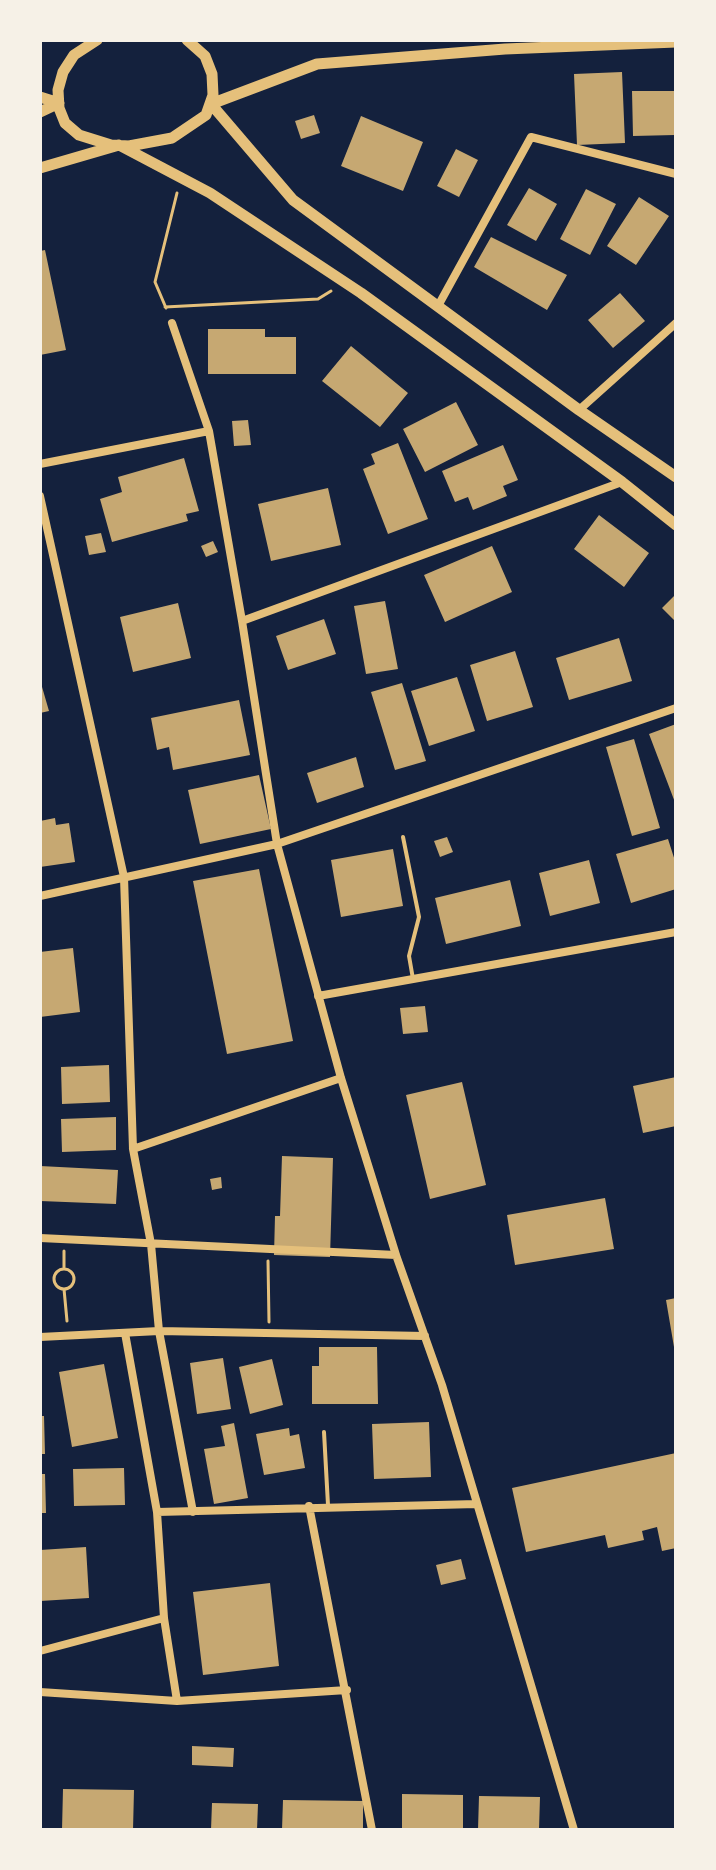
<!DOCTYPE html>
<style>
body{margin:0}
#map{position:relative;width:716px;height:1870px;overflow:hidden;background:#14213d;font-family:"Varela Round",sans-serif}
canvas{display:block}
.frame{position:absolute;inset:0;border:42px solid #f6f1e7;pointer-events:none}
</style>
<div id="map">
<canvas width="716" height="1870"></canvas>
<div class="frame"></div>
</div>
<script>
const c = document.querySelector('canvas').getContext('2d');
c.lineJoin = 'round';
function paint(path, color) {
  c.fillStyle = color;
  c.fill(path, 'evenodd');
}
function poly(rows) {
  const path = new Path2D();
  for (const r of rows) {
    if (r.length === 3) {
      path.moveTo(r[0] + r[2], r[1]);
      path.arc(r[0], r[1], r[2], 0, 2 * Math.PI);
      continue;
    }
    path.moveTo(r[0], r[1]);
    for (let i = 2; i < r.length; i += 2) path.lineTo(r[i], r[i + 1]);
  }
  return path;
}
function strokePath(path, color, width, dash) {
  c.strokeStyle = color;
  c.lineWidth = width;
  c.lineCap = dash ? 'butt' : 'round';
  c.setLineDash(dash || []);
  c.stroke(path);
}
const building = poly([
 [622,72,625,143,577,145,574,74],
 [632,91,674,91,675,135,633,136],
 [314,115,320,133,301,139,295,121],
 [361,116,423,142,403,191,341,166],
 [456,149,478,160,459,197,437,186],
 [529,188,557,204,536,241,507,225],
 [586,189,616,204,590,255,560,239],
 [639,197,669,216,636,265,607,246],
 [491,237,567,275,547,310,474,267],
 [45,250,66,350,40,355,40,251],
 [620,293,645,321,613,348,588,320],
 [208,329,265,329,265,337,296,337,296,374,208,374],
 [351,346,408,393,380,427,322,381],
 [456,402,478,445,425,472,403,429],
 [248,420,251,445,234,446,232,421],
 [398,443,428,519,388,534,363,469,375,464,371,454],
 [503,445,518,480,503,486,507,496,473,510,468,497,455,502,442,471],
 [184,458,199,511,186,514,188,521,112,542,100,499,122,492,118,477],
 [328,488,341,545,271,561,258,504],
 [599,515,649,553,624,587,574,549],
 [101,533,106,552,89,555,85,536],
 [213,541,218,552,206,557,201,546],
 [492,546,512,592,445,622,424,575],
 [676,594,676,622,662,608],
 [385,601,398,669,366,674,354,606],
 [178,603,191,658,133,672,120,617],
 [324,619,336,654,288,670,276,636],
 [619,638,632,681,569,700,556,658],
 [515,651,533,707,487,721,470,665],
 [457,677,475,731,429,746,411,691],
 [40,680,49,711,40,713],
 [402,683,426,761,395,770,371,692],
 [239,700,250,755,173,770,169,747,157,750,151,718],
 [676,724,676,805,649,734],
 [634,739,660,828,632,836,606,747],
 [356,757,364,787,317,803,307,773],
 [259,775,271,829,200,844,188,790],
 [55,818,56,825,69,823,75,862,40,867,40,821],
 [447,837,453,852,440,857,434,841],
 [668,839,676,864,676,889,631,903,616,854],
 [393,849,403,906,341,917,331,860],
 [589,860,600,903,550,916,539,873],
 [259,869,293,1041,227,1054,193,881],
 [510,880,521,926,446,944,435,898],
 [73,948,80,1012,40,1017,40,952],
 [425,1006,428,1032,403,1034,400,1008],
 [109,1065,110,1102,62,1104,61,1067],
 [676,1077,676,1126,643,1133,633,1086],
 [462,1082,486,1185,430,1199,406,1095],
 [116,1117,116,1150,62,1152,61,1119],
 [282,1156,333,1158,330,1257,274,1255,275,1216,280,1216],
 [40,1166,118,1170,116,1204,40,1201],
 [221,1177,222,1188,212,1190,210,1179],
 [605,1198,614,1249,515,1265,507,1215],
 [676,1298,676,1347,674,1347,666,1300],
 [319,1347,377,1347,378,1404,312,1404,312,1366,319,1366],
 [223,1358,231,1409,197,1414,190,1363],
 [272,1359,283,1405,250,1414,239,1367],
 [104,1364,118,1438,72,1447,59,1372],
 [40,1416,44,1416,45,1454,40,1454],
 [429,1422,431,1477,374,1479,372,1424],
 [234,1423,248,1498,214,1504,204,1449,225,1446,221,1426],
 [289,1428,290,1436,299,1434,305,1468,264,1475,256,1434],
 [676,1453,676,1548,662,1551,657,1527,642,1531,644,1540,608,1548,605,1535,526,1552,512,1488],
 [124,1468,125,1505,74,1506,73,1469],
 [40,1474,45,1474,46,1513,40,1513],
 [86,1547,89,1598,40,1601,40,1550],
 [461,1559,466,1579,441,1585,436,1565],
 [270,1583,279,1666,203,1675,193,1592],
 [192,1746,234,1748,233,1767,192,1765],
 [63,1789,134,1790,133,1830,62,1830],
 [402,1794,463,1795,463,1830,402,1830],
 [479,1796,540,1797,539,1830,478,1830],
 [283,1800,363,1801,363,1830,282,1830],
 [212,1803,258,1804,257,1830,211,1830]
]);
const path = poly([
 [165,307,318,299,331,291],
 [166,308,155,282,177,193],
 [64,1251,64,1268],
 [268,1261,269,1322],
 [64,1279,10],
 [64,1289,67,1321]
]);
const service = poly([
 [403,837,419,917,409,956,413,979],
 [324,1432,328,1505]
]);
const minor = poly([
 [438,306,531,137,676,174],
 [172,323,209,431,242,621,277,844,341,1078,396,1255,442,1385,574,1830],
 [579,410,676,323],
 [40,464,209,431],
 [40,496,124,877,133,1149,151,1244,159,1331,193,1512],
 [242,621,622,482],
 [40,896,277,844,676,708],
 [318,996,676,932],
 [133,1149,341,1078],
 [40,1238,396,1255],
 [125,1333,157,1512,164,1618,177,1701],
 [40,1337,159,1331,425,1336],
 [309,1506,372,1830],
 [157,1512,477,1504],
 [40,1651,164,1618],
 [40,1692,177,1701,347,1690]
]);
const secondary = poly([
 [97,40,74,55,63,72,58,90,59,108,65,123,79,135,111,145,129,146,172,138,206,115,213,95,212,74,205,56,187,40],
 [676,42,505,49,317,64,211,104,293,200,579,410,676,477],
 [40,97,59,103],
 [40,112,59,103],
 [40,168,119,145,210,193,361,293,622,482,676,525]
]);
paint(building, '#c6a872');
strokePath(path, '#e5c07b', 3);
strokePath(service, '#e5c07b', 4);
strokePath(minor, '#e5c07b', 8);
strokePath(secondary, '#e5c07b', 11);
</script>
